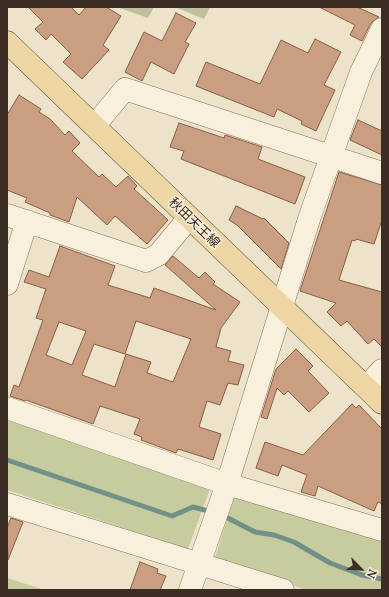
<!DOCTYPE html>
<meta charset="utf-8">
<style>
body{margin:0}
#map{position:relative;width:389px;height:597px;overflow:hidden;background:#ede2ca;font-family:"Noto Serif",serif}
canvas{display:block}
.frame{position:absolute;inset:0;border:8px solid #3b2d21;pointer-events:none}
.north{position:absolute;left:341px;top:549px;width:40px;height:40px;-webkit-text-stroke:3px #f5ecd9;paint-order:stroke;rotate:114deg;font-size:11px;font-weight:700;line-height:16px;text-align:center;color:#3b2d21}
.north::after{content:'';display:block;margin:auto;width:14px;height:18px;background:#3b2d21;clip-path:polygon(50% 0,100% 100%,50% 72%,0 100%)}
</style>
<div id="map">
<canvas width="389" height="597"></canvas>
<div class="frame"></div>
<div class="north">N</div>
</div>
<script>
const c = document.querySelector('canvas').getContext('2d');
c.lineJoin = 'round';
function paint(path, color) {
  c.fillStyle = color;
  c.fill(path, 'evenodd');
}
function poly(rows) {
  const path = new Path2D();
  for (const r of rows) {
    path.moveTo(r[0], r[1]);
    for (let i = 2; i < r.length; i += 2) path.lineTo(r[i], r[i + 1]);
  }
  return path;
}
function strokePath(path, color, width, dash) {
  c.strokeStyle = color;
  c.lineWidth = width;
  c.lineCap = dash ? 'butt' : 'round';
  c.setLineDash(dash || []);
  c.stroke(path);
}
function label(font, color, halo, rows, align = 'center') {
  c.font = font + ' "Noto Serif","Noto Sans JP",serif';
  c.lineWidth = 3.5;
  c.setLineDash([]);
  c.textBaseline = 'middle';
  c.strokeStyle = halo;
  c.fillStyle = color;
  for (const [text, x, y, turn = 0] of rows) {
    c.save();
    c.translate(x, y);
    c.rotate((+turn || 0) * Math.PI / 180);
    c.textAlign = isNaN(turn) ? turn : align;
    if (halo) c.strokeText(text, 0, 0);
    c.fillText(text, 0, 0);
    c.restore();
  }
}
const green = poly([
 [7,416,211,486,188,549,7,490],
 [236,491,382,537,382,590,307,590,214,561],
 [7,578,45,590,7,590]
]);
const cemetery = poly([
 [117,7,154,7,148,18],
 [175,7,210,7,204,19]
]);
const stream = poly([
 [7,460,172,516,193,507,212,512],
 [222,515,255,532,274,535,294,542,330,563,362,575,382,579]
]);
const building = poly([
 [28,7,71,7,79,15,86,7,106,7,121,16,103,45,109,50,82,79,63,62,71,54,51,34,46,40,35,29,43,22,28,7],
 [319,7,357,7,379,17,371,23,362,41,350,35,355,25,319,7],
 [176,13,196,23,185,42,189,44,174,74,151,62,142,81,125,72,144,32,162,41,176,13],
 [315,39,341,52,324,85,335,90,316,131,301,124,302,121,277,109,274,117,196,86,206,62,260,84,281,40,308,53,315,39],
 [19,95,41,109,39,112,50,119,65,135,69,131,80,143,72,151,99,177,102,174,116,187,128,176,137,186,134,189,168,220,147,244,115,216,107,225,77,197,69,222,50,215,50,213,25,202,27,198,7,190,7,115,19,95],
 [358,120,382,131,382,155,350,140,358,120],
 [179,123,224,138,225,135,262,147,258,159,305,177,295,204,181,159,184,151,170,147,179,123],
 [339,172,382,185,382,220,374,244,356,239,355,241,352,240,339,280,382,292,382,347,374,339,368,344,347,321,341,326,327,312,336,303,300,291,339,172],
 [236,206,263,219,264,218,289,243,281,269,237,225,229,220,236,206],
 [60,246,115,266,108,285,150,298,154,288,216,310,165,265,173,256,199,278,205,272,215,282,213,284,240,302,221,328,216,347,231,351,228,361,244,365,238,385,228,383,220,405,207,401,199,427,221,434,213,460,178,449,176,453,141,440,142,437,134,434,140,419,100,406,93,424,26,400,25,401,10,396,14,385,19,387,43,320,36,318,46,289,24,282,29,270,49,277,60,246],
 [136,321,191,339,173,382,147,373,151,362,126,354,115,387,82,375,94,344,125,354,136,321],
 [59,322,86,331,72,365,46,355,59,322],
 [296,349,313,366,308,371,329,393,309,412,288,391,284,395,277,388,267,419,261,417,276,369,296,349],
 [352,404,356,408,359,405,382,429,382,504,378,502,374,511,318,486,315,496,301,492,307,475,282,465,278,476,256,468,265,442,303,455,352,404],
 [11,518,23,522,8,560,7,528,11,518],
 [140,562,158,569,157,573,166,576,160,590,130,590,140,562]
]);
const minor = poly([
 [95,125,125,89,382,173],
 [7,215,146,261,158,255,189,218],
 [7,284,27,221],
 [366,387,382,370],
 [7,408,227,484,382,530],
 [7,504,283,590],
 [190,590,227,484,310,216,361,72,382,29]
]);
const major = poly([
 [7,42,382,403]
]);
const streetNames = [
 ["秋田天王線",194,223,44]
];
paint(green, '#c7cc9e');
paint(cemetery, '#bec19c');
strokePath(stream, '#719188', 5);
paint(building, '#ca9e81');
strokePath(building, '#885e45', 1);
strokePath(minor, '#8a755f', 23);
strokePath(major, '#584332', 23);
strokePath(minor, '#f8efdd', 22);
strokePath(major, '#eed5a4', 22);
label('13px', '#3b2d21', '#f5ecd9', streetNames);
</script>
